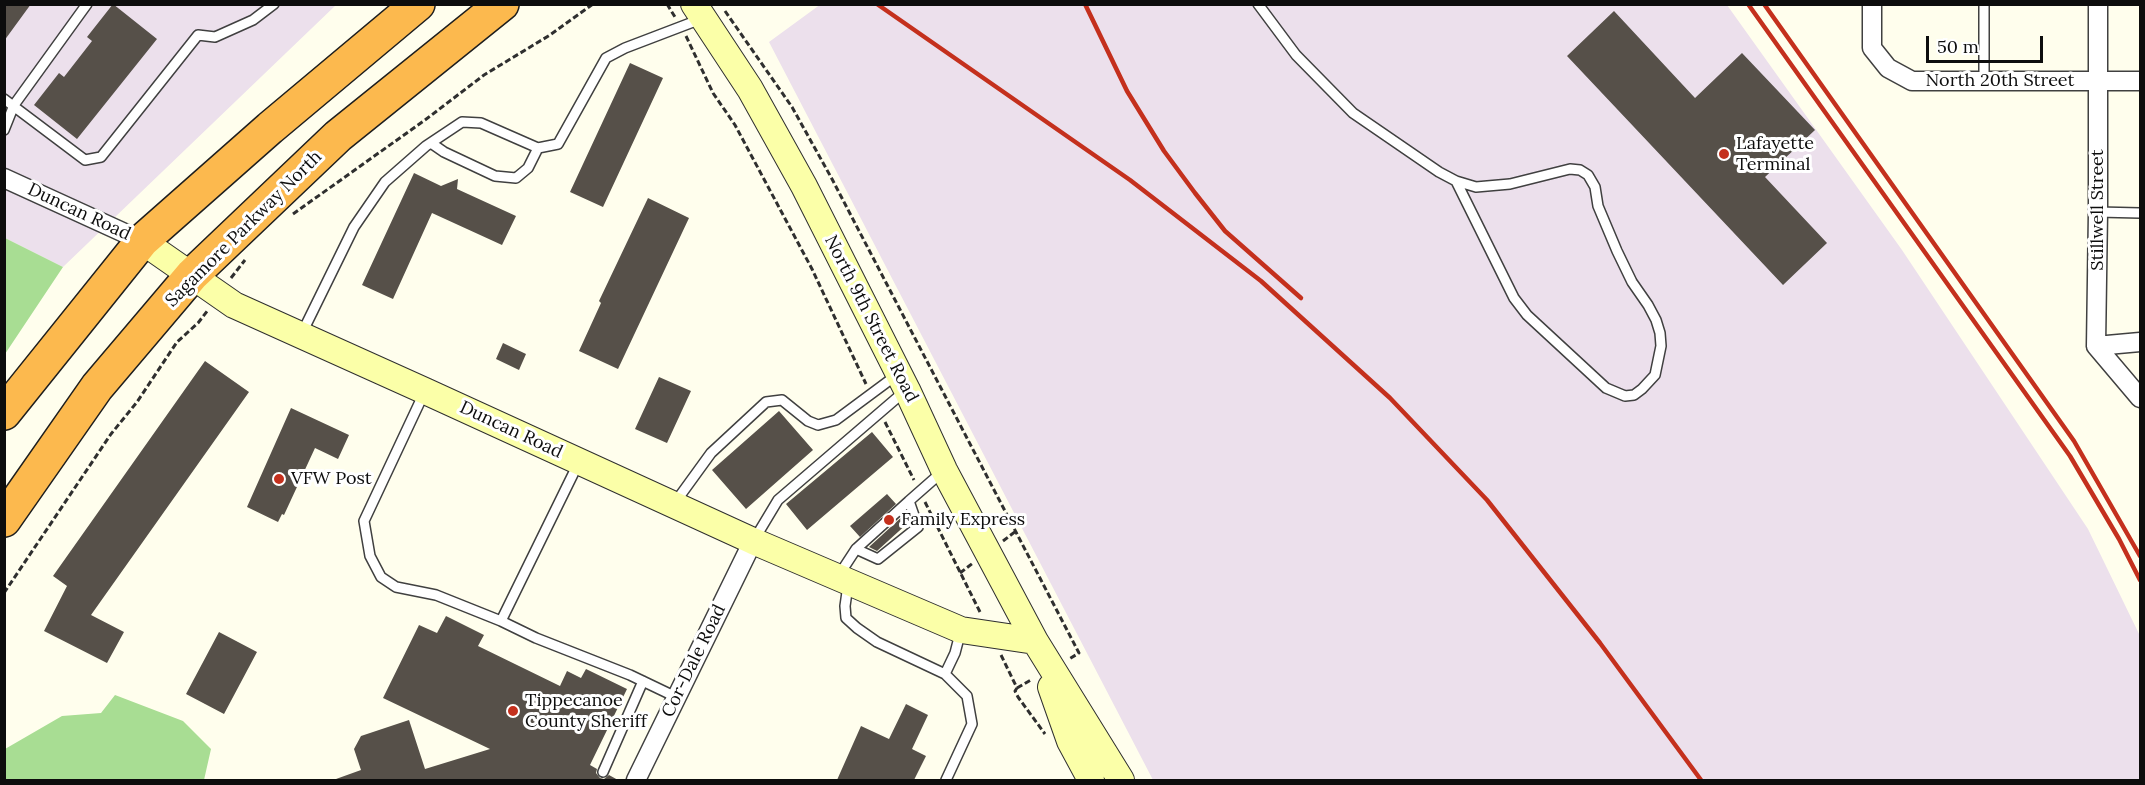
<!DOCTYPE html>
<style>
body{margin:0}
#map{position:relative;width:2145px;height:785px;overflow:hidden;background:#fffeed;font-family:Lora,serif}
canvas{display:block}
.frame{position:absolute;inset:0;border:6px solid #0d0d0d;pointer-events:none}
.scale{position:absolute;left:1926px;top:36px;width:117px;height:27px;box-sizing:border-box;border:3px solid #0d0d0d;border-top:0;padding-left:8px;font-size:18px;line-height:21px;white-space:nowrap;color:#0d0d0d;-webkit-text-stroke:4px #fff;paint-order:stroke}
</style>
<div id="map">
<canvas width="2145" height="785"></canvas>
<div class="frame"></div>
<div class="scale">50 m</div>
</div>
<script>
const c = document.querySelector('canvas').getContext('2d');
c.lineJoin = 'round';
function paint(path, color) {
  c.fillStyle = color;
  c.fill(path, 'evenodd');
}
function poly(rows) {
  const path = new Path2D();
  for (const r of rows) {
    path.moveTo(r[0], r[1]);
    for (let i = 2; i < r.length; i += 2) path.lineTo(r[i], r[i + 1]);
  }
  return path;
}
function strokePath(path, color, width, dash) {
  c.strokeStyle = color;
  c.lineWidth = width;
  c.lineCap = dash ? 'butt' : 'round';
  c.setLineDash(dash || []);
  c.stroke(path);
}
function label(font, color, halo, rows, align = 'center') {
  c.font = font + ' Lora,serif';
  c.lineWidth = 6;
  c.setLineDash([]);
  c.textBaseline = 'middle';
  c.strokeStyle = halo;
  c.fillStyle = color;
  for (const [text, x, y, turn = 0] of rows) {
    c.save();
    c.translate(x, y);
    c.rotate((+turn || 0) * Math.PI / 180);
    c.textAlign = isNaN(turn) ? turn : align;
    if (halo) c.strokeText(text, 0, 0);
    c.fillText(text, 0, 0);
    c.restore();
  }
}
const industrial = poly([
 [821,4,1727,5,1902,250,2088,529,2140,636,2140,780,1153,780,769,42],
 [4,5,336,5,63,267,5,238]
]);
const forest = poly([
 [5,238,63,267,5,354],
 [115,695,183,721,211,749,204,780,5,780,5,749,62,716,101,713]
]);
const building = poly([
 [4,4,31,4,4,41],
 [113,4,157,39,77,139,34,105,59,73,64,77,92,41,87,37],
 [1614,11,1695,98,1742,53,1815,130,1765,177,1827,243,1783,285,1567,56],
 [630,63,663,78,603,207,570,192],
 [414,173,441,186,458,179,457,189,516,216,502,245,432,213,393,299,362,285],
 [648,198,689,218,618,369,579,351,601,303,599,301],
 [503,343,526,354,519,370,496,359],
 [205,361,249,392,91,615,124,632,107,663,44,631,67,586,53,576],
 [659,377,691,391,667,443,635,429],
 [291,408,349,435,338,459,315,448,284,515,282,514,278,522,247,507],
 [779,411,813,450,746,509,712,470],
 [872,432,893,457,807,530,786,504],
 [887,494,896,504,860,537,850,526],
 [905,514,909,522,877,551,869,547],
 [446,616,484,635,478,646,560,686,567,671,581,678,586,669,627,689,590,765,597,769,596,773,600,778,604,779,609,775,618,780,336,780,336,779,361,770,354,749,361,736,409,720,425,769,490,749,383,698,419,625,437,633],
 [219,632,257,652,224,714,186,694],
 [906,704,928,715,912,749,926,756,914,780,837,780,861,726,889,739]
]);
const path = poly([
 [667,4,675,17],
 [725,11,792,107,832,179,1079,653,1069,659],
 [686,36,713,93,735,125,812,269,866,384],
 [293,214,425,120,484,75,550,35,593,4],
 [231,278,245,260],
 [885,422,914,480],
 [925,502,980,612],
 [1003,541,1016,531],
 [960,573,973,563],
 [4,593,111,434,137,402,177,342,198,323,208,310],
 [1001,655,1017,688,1015,691,1018,697,1045,734],
 [1017,688,1031,680]
]);
const lane = poly([
 [1258,4,1296,55,1353,113,1439,172,1456,181,1476,187,1510,184,1570,169,1580,170,1588,175,1595,187,1598,206,1617,251,1632,282,1648,305,1656,320,1660,333,1661,346,1655,375,1642,389,1634,395,1625,396,1606,388,1527,315,1514,298,1456,181],
 [1984,4,1984,81],
 [4,99,85,160,101,157,198,35,215,37,253,20,274,4],
 [4,130,14,105,87,4],
 [431,143,444,152,495,176,516,178,528,168,538,148],
 [2098,212,2140,213],
 [302,333,354,227,385,182,426,146,462,122,481,123,538,148,558,144,606,58,625,48,701,19],
 [425,391,364,521,370,556,381,577,396,587,436,595,501,621,536,638,630,675,676,697],
 [674,504,711,453,766,402,782,400,808,421,818,425,836,420,898,374],
 [754,540,778,500,905,391],
 [856,549,909,501],
 [839,575,856,549,878,559,918,527,909,501,942,472],
 [848,585,845,606,846,618,857,628,877,642,945,674],
 [501,621,578,464],
 [603,772,643,681],
 [946,780,972,724,967,696,945,674,955,653,961,630]
]);
const street = poly([
 [1872,4,1872,48,1888,68,1912,81,2140,81],
 [2098,4,2098,212,2096,346,2140,398],
 [4,178,142,241],
 [2096,346,2140,342],
 [636,780,753,541]
]);
const secondary = poly([
 [694,4,750,89,804,186,907,390,944,470,1035,641,1121,780],
 [142,241,234,305,425,391,753,541,961,630,1035,641],
 [1051,687,1070,741,1091,780]
]);
const highway = poly([
 [4,413,142,241,270,128,418,4],
 [4,520,97,387,192,275,338,136,502,4]
]);
const rail = poly([
 [877,4,1130,180,1261,281,1390,398,1487,500,1600,643,1701,780],
 [1085,4,1127,91,1164,151,1195,193,1225,231,1301,298],
 [1748,4,2070,456,2119,539,2140,580],
 [1764,4,2074,441,2140,556]
]);
const markers = [
 [1724,154,6,"#c4301d"],
 [279,479,6,"#c4301d"],
 [889,520,6,"#c4301d"],
 [513,711,6,"#c4301d"]
];
const streetNames = [
 ["North 20th Street",2000,81],
 ["Stillwell Street",2098,210,-90],
 ["Duncan Road",79,212,25],
 ["Sagamore Parkway North",244,229,-45],
 ["North 9th Street Road",871,319,63],
 ["Duncan Road",511,430,25],
 ["Cor-Dale Road",694,661,-64]
];
const poiNames = [
 ["Lafayette",1736,144],
 ["Terminal",1736,165],
 ["VFW Post",291,479],
 ["Family Express",901,520],
 ["Tippecanoe",525,701],
 ["County Sheriff",525,722]
];
paint(industrial, '#ece0ec');
paint(forest, '#a8dd93');
paint(building, '#565049');
strokePath(lane, '#404040', 12);
strokePath(street, '#404040', 21);
strokePath(secondary, '#2f2f2f', 28);
strokePath(highway, '#1e1e1e', 36);
strokePath(path, '#2f2f2f', 3, [6, 3]);
strokePath(lane, '#fff', 9);
strokePath(street, '#fff', 18);
strokePath(secondary, '#fbffa8', 26);
strokePath(highway, '#fcb94e', 33);
strokePath(rail, '#c4301d', 4.5);
for (const [x, y, r, color] of markers) {
  const dot = new Path2D();
  dot.arc(x, y, r, 0, 2 * Math.PI);
  c.fillStyle = color;
  c.fill(dot);
  strokePath(dot, '#fff', 2);
}
label('18px', '#0d0d0d', '#fff', streetNames);
label('18px', '#0d0d0d', '#fff', poiNames, 'left');
</script>
